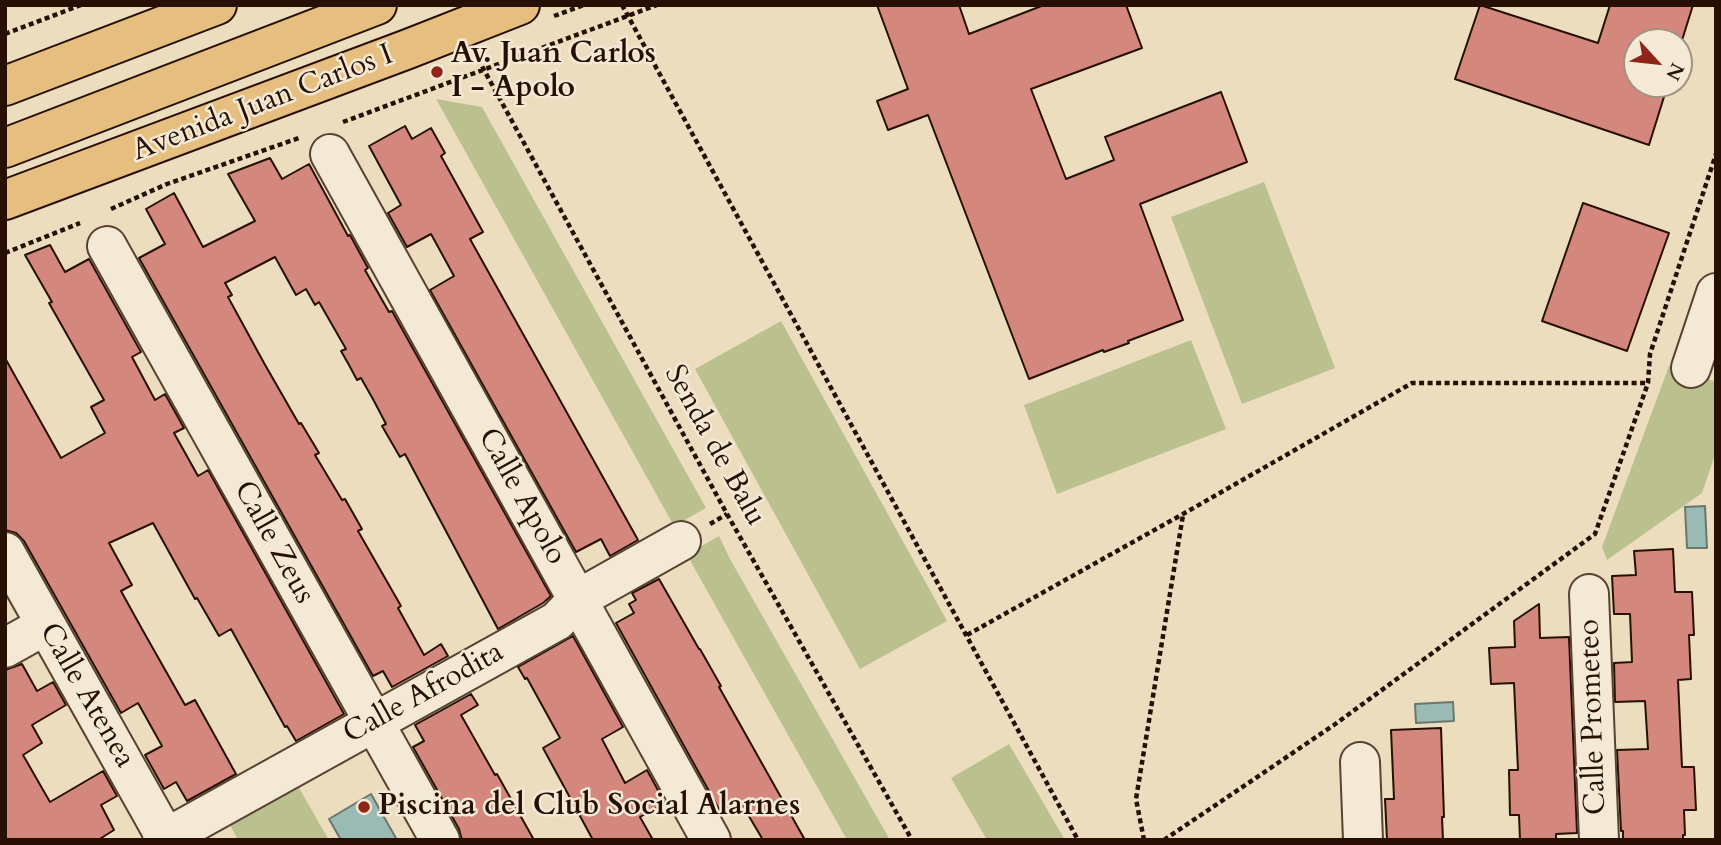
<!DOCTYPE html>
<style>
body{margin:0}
#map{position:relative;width:1721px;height:845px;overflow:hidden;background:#ecddbe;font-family:Cardo,serif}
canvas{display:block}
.frame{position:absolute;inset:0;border:7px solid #271003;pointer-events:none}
.north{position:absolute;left:1623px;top:28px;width:70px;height:70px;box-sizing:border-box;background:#f3e9d5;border:2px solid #a19281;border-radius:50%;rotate:117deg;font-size:19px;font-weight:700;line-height:28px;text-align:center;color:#271003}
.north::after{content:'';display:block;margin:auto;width:24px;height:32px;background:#8f2418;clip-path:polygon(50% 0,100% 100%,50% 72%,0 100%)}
</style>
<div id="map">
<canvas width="1721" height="845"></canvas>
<div class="frame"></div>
<div class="north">N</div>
</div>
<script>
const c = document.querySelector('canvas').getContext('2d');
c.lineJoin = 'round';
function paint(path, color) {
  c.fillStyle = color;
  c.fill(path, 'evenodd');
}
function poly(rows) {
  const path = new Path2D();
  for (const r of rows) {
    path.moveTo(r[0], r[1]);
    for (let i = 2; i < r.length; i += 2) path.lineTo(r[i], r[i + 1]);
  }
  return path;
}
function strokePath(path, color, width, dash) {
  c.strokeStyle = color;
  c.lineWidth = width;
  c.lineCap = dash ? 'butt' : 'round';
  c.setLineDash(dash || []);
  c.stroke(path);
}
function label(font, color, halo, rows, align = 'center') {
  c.font = font + ' Cardo,serif';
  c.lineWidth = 5;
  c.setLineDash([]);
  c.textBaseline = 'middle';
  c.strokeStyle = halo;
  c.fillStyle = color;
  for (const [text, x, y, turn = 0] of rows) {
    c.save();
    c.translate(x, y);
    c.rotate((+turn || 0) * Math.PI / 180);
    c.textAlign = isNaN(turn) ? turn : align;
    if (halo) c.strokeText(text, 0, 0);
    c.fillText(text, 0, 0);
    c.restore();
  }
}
const green = poly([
 [436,99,482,107,706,508,674,526],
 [1264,182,1335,368,1242,404,1171,217],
 [781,321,947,621,860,669,695,369],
 [1191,340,1226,429,1057,494,1024,405],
 [1669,366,1716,382,1716,452,1702,493,1607,560,1602,547],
 [719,536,730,559,890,840,847,840,687,555],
 [1009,744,1065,840,987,840,951,778],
 [299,788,329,840,238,840,230,825]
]);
const water = poly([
 [1705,506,1707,548,1687,548,1685,507,1705,506],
 [1453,702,1454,721,1416,723,1415,704,1453,702],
 [371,794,397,840,341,840,329,819,371,794]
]);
const building = poly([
 [877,5,959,5,969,34,1044,5,1126,5,1142,48,1031,89,1066,179,1114,160,1105,137,1221,92,1247,162,1140,204,1183,320,1128,341,1129,343,1104,352,1103,350,1029,379,928,115,888,130,877,101,908,89,877,5],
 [1480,5,1598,43,1610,5,1693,5,1679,50,1679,42,1637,42,1637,84,1668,84,1649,145,1455,79,1480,5],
 [405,126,412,139,431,128,445,153,441,156,483,232,470,239,638,540,610,556,601,539,576,552,430,290,454,276,431,234,407,247,388,213,401,205,369,146,405,126],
 [270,158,282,179,309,164,348,236,350,235,368,268,365,270,389,312,392,311,551,596,543,603,498,629,405,454,400,457,382,426,386,424,374,401,361,378,357,380,349,365,341,351,346,349,319,302,315,305,306,289,296,295,275,257,225,283,232,295,228,297,264,363,299,424,301,423,319,453,315,455,342,500,345,499,362,529,358,531,401,606,398,608,424,655,441,644,448,656,392,687,383,671,373,676,139,258,165,244,146,209,174,193,203,247,255,221,228,174,270,158],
 [1583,203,1669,233,1627,351,1542,321,1583,203],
 [50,245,65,272,89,259,141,352,132,357,155,400,165,394,184,428,174,433,198,476,208,470,344,714,296,741,287,726,285,727,231,629,219,636,197,598,195,599,153,523,109,543,132,585,121,591,142,629,185,705,195,700,236,774,187,801,176,782,164,789,145,755,162,746,138,703,121,713,24,541,16,533,5,530,5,358,61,458,105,433,91,407,104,400,49,303,52,302,25,255,50,245],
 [1673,549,1675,592,1692,592,1694,635,1689,635,1691,679,1678,680,1682,767,1694,767,1696,810,1684,810,1685,835,1683,835,1683,840,1623,840,1623,831,1621,831,1617,750,1648,749,1645,701,1615,702,1614,663,1632,662,1630,614,1614,614,1612,576,1636,575,1634,551,1673,549],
 [659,579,699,649,700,649,721,686,719,687,805,840,763,840,740,801,720,811,616,623,634,613,629,604,636,600,632,593,659,579],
 [1539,604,1540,638,1569,637,1577,833,1556,834,1556,840,1520,840,1519,815,1510,815,1509,770,1518,770,1514,683,1491,684,1489,648,1515,647,1514,621,1539,604],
 [573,636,623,727,602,739,625,783,647,770,665,803,640,817,653,840,593,840,543,748,560,738,527,678,525,679,518,667,573,636],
 [22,664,37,691,53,682,66,705,32,725,42,743,23,755,50,802,103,771,117,796,101,805,114,830,98,840,5,840,5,670,22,664],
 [471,694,478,705,461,715,495,775,497,774,534,840,462,840,459,829,413,747,424,741,415,725,471,694],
 [1441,728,1444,817,1442,817,1443,840,1387,840,1385,799,1394,799,1391,730,1441,728]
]);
const path = poly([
 [622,5,1078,840],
 [554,16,584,5],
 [5,34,81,5],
 [478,59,727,514,912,840],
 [343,122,657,5],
 [111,209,167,184,299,138],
 [5,253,80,223],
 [710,524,727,514],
 [967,635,1183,514,1412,383,1648,383],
 [1144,840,1136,799,1183,515],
 [1164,840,1334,725,1595,534,1648,383,1650,354,1716,154]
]);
const minor = poly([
 [330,154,711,840],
 [107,246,440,840],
 [1691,368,1716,293],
 [5,552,167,840],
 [1589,594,1599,840],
 [5,648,46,625],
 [1360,762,1363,840],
 [162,840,557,621,578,599,681,541]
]);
const major = poly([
 [5,86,217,5],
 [5,148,377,5],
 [5,200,408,49,520,5]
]);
const markers = [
 [437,72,7,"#8f2418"],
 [364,807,7,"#8f2418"]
];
const poiNames = [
 ["Av. Juan Carlos",451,55],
 ["I - Apolo",451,89],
 ["Piscina del Club Social Alarnes",378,807]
];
const streetNames = [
 ["Avenida Juan Carlos I",263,104,-21],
 ["Senda de Balu",714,446,61],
 ["Calle Apolo",521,497,61],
 ["Calle Zeus",273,543,61],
 ["Calle Afrodita",424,694,-29],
 ["Calle Atenea",86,696,60],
 ["Calle Prometeo",1594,717,-92]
];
paint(green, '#bbc08f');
paint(water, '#99bbb4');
strokePath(water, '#6b776d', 2);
paint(building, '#d3877d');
strokePath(building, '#271003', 2);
strokePath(minor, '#584332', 42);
strokePath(major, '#271003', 42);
strokePath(path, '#271003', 4.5, [5, 3.5]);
strokePath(minor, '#f3e9d5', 38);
strokePath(major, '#e6be7f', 38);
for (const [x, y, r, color] of markers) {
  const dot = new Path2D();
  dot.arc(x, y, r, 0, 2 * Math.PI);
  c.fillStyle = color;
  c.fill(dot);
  strokePath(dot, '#f3e9d5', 2.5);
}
label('bold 30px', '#271003', '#f3e9d5', poiNames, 'left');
label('30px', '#271003', '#f3e9d5', streetNames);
</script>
